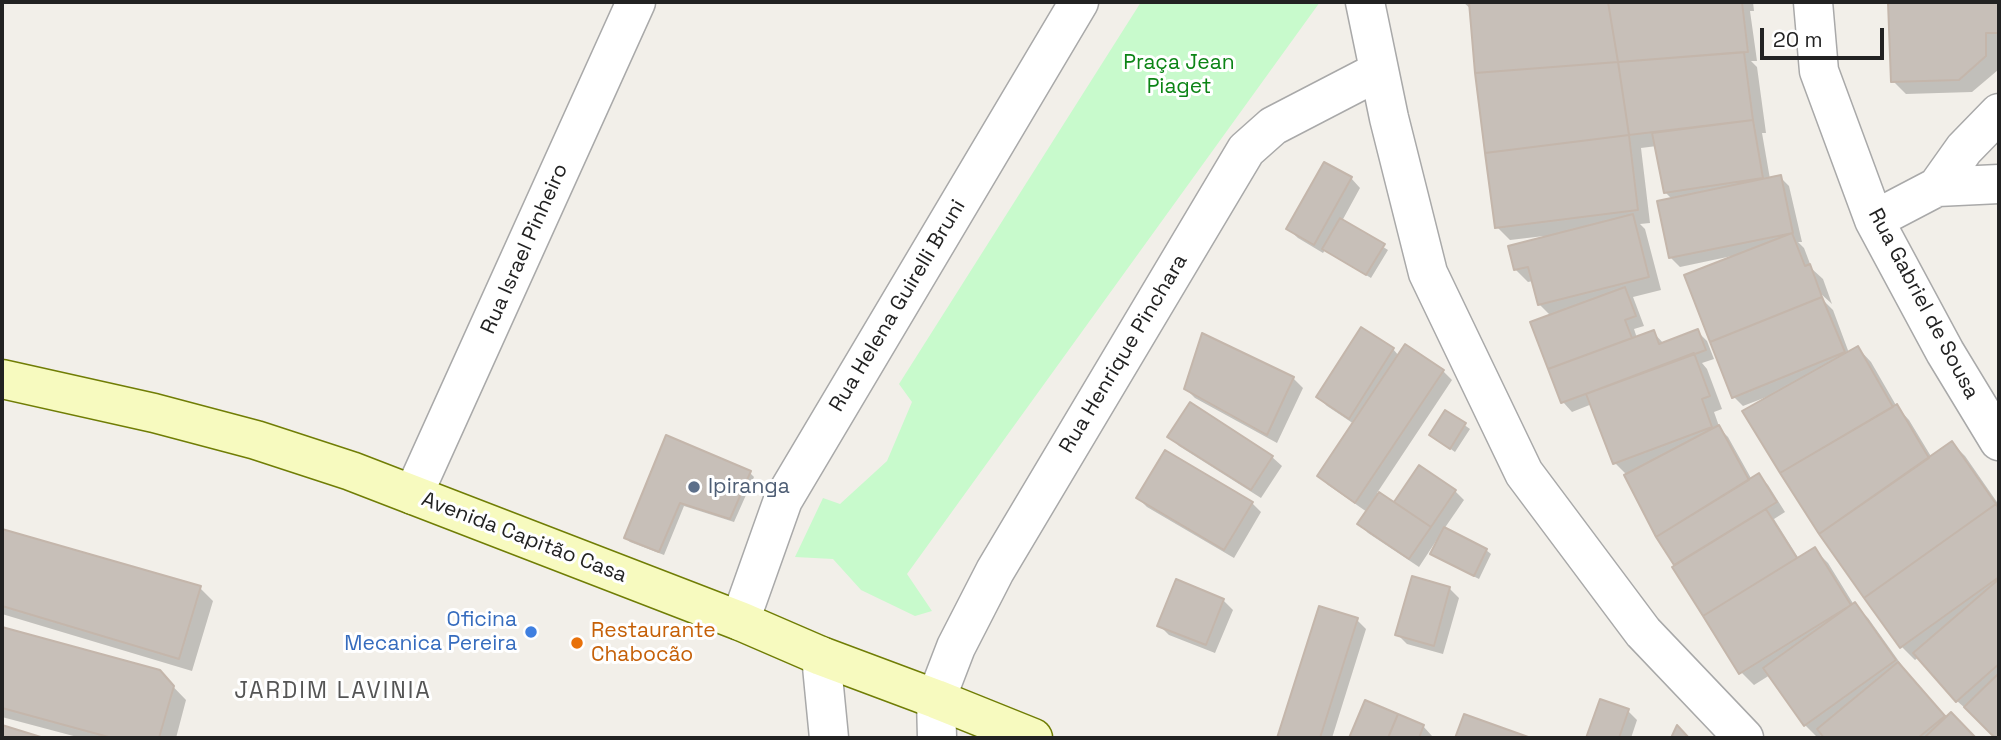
<!DOCTYPE html>
<meta charset="utf-8">
<style>
body{margin:0}
#map{position:relative;width:2001px;height:740px;overflow:hidden;background:#f2efe9;font-family:"Space Grotesk",sans-serif}
canvas{display:block}
.frame{position:absolute;inset:0;border:4px solid #222;pointer-events:none}
.scale{position:absolute;left:1760px;top:28px;width:124px;height:32px;box-sizing:border-box;border:4px solid #222;border-top:0;padding-left:9px;font-size:21px;line-height:24px;white-space:nowrap;color:#222;-webkit-text-stroke:5px #fff;paint-order:stroke}
</style>
<div id="map">
<canvas width="2001" height="740"></canvas>
<div class="frame"></div>
<div class="scale">20 m</div>
</div>
<script>
const c = document.querySelector('canvas').getContext('2d');
c.lineJoin = 'round';
function paint(path, color) {
  c.fillStyle = color;
  c.fill(path, 'evenodd');
}
function poly(rows) {
  const path = new Path2D();
  for (const r of rows) {
    path.moveTo(r[0], r[1]);
    for (let i = 2; i < r.length; i += 2) path.lineTo(r[i], r[i + 1]);
  }
  return path;
}
function strokePath(path, color, width, dash) {
  c.strokeStyle = color;
  c.lineWidth = width;
  c.lineCap = dash ? 'butt' : 'round';
  c.setLineDash(dash || []);
  c.stroke(path);
}
function label(font, color, halo, rows, align = 'center') {
  c.font = font + ' "Space Grotesk",sans-serif';
  c.lineWidth = 6;
  c.setLineDash([]);
  c.textBaseline = 'middle';
  c.strokeStyle = halo;
  c.fillStyle = color;
  for (const [text, x, y, turn = 0] of rows) {
    c.save();
    c.translate(x, y);
    c.rotate((+turn || 0) * Math.PI / 180);
    c.textAlign = isNaN(turn) ? turn : align;
    if (halo) c.strokeText(text, 0, 0);
    c.fillText(text, 0, 0);
    c.restore();
  }
}
const park = poly([
 [1141,2,1320,2,907,574,932,611,915,616,861,590,833,559,795,557,823,498,840,504,887,461,912,402,899,384]
]);
const shadow = poly([
 [1463,2,1753,2,1754,11,1750,11,1757,61,1751,61,1757,67,1766,133,1762,133,1770,179,1780,177,1789,186,1802,242,1798,242,1804,248,1812,269,1823,279,1832,304,1820,293,1820,297,1833,310,1849,353,1858,348,1871,362,1897,407,1909,420,1932,458,1952,443,1965,456,1999,505,1999,738,1957,701,1919,657,1915,660,1902,647,1821,533,1769,396,1743,406,1734,397,1732,256,1680,267,1671,258,1672,199,1665,192,1657,146,1641,148,1650,223,1640,224,1645,229,1661,290,1633,297,1644,326,1634,329,1637,338,1653,332,1664,344,1697,331,1707,341,1714,359,1702,363,1707,369,1722,409,1714,412,1720,429,1728,437,1752,480,1759,476,1768,485,1785,512,1774,519,1799,559,1815,550,1828,563,1854,605,1868,618,1908,674,1947,719,1951,715,1974,738,1827,738,1823,734,1818,738,1805,725,1770,675,1754,685,1741,672,1675,567,1677,566,1658,536,1628,476,1615,463,1592,404,1572,412,1563,402,1532,323,1551,316,1539,304,1533,281,1528,282,1515,269,1544,238,1544,236,1510,240,1497,227,1472,10],
 [1890,2,1999,2,1998,70,1972,92,1906,94,1893,81],
 [1351,178,1360,188,1342,221,1388,250,1371,278,1325,250,1323,253,1298,238,1288,229],
 [1203,335,1293,378,1303,388,1277,443,1195,398,1186,389],
 [1393,349,1399,356,1443,371,1452,380,1377,493,1394,505,1419,467,1455,491,1464,500,1444,529,1486,550,1491,554,1479,579,1437,558,1432,554,1438,542,1436,541,1419,567,1368,533,1359,523,1367,512,1328,485,1319,476,1354,424,1327,406,1318,397],
 [1446,412,1470,429,1455,452,1431,435],
 [667,437,750,473,754,477,734,522,684,506,664,555,630,542,626,538],
 [1170,437,1272,457,1282,466,1261,498,1179,446],
 [1138,498,1252,503,1261,512,1234,558,1147,507],
 [2,531,200,588,213,601,192,671,2,614],
 [1413,578,1450,589,1459,598,1443,654,1407,644,1397,634],
 [1223,600,1233,610,1215,653,1169,635,1159,625],
 [1320,608,1357,620,1366,629,1332,738,1279,738],
 [2,629,159,672,186,700,176,738,81,738,2,717],
 [1601,701,1628,711,1637,720,1631,738,1588,738],
 [1366,702,1423,726,1432,736,1431,738,1351,738]
]);
const building = poly([
 [1469,2,1608,2,1618,62,1475,73,1469,2],
 [1608,2,1742,2,1748,52,1618,62,1608,2],
 [1888,2,1999,2,1999,33,1986,33,1986,56,1959,80,1891,82,1888,2],
 [1744,52,1753,120,1629,135,1618,62,1744,52],
 [1618,62,1629,135,1485,153,1475,73,1618,62],
 [1753,120,1763,178,1664,193,1652,133,1753,120],
 [1629,135,1638,210,1495,228,1485,153,1629,135],
 [1324,162,1352,177,1314,245,1286,229,1324,162],
 [1781,175,1793,233,1669,258,1657,201,1781,175],
 [1633,214,1649,277,1538,305,1528,267,1514,270,1508,246,1633,214],
 [1340,218,1385,244,1366,275,1322,249,1340,218],
 [1792,233,1805,266,1810,264,1822,297,1710,342,1684,275,1792,233],
 [1625,287,1636,316,1625,320,1632,338,1548,369,1530,322,1625,287],
 [1822,297,1845,352,1732,398,1710,342,1822,297],
 [1361,327,1394,348,1349,419,1316,397,1361,327],
 [1698,329,1706,350,1561,403,1548,369,1654,330,1659,344,1698,329],
 [1202,333,1294,377,1267,435,1184,389,1202,333],
 [1405,344,1444,370,1355,503,1317,476,1405,344],
 [1858,346,1893,407,1780,473,1742,411,1858,346],
 [1694,353,1710,396,1702,399,1712,427,1613,464,1586,394,1694,353],
 [1190,402,1273,456,1251,490,1167,437,1190,402],
 [1897,404,1929,458,1819,534,1780,473,1897,404],
 [1445,410,1466,423,1450,449,1429,435,1445,410],
 [1719,425,1749,480,1656,537,1624,475,1719,425],
 [666,435,751,471,730,519,680,503,659,552,624,538,666,435],
 [1952,441,1996,504,1864,598,1819,534,1952,441],
 [1165,450,1253,502,1224,550,1136,498,1165,450],
 [1419,465,1456,490,1431,527,1394,502,1419,465],
 [1759,473,1777,502,1674,565,1656,537,1759,473],
 [1379,492,1431,527,1409,559,1357,524,1379,492],
 [1996,504,1999,509,1999,577,1900,648,1864,598,1996,504],
 [1766,509,1797,558,1703,616,1672,567,1766,509],
 [1444,527,1487,549,1474,576,1430,554,1444,527],
 [2,529,201,586,179,659,2,606,2,529],
 [1815,547,1851,605,1739,674,1703,616,1815,547],
 [1412,576,1450,587,1434,646,1395,635,1412,576],
 [1176,579,1224,599,1206,645,1157,626,1176,579],
 [1999,579,1999,664,1956,702,1913,653,1999,579],
 [1855,602,1896,660,1804,726,1763,668,1855,602],
 [1319,606,1358,618,1320,738,1277,738,1319,606],
 [2,627,160,670,174,686,159,738,112,738,2,708,2,627],
 [1898,662,1945,716,1918,738,1824,738,1817,729,1898,662],
 [1999,673,1999,738,1995,738,1964,707,1999,673],
 [1600,699,1629,709,1619,738,1586,738,1600,699],
 [1365,700,1398,714,1388,738,1349,738,1365,700],
 [1951,712,1976,738,1924,738,1951,712],
 [1398,714,1424,725,1419,738,1388,738,1398,714],
 [1464,714,1531,738,1455,738,1464,714],
 [2,725,44,738,2,738,2,725],
 [1677,725,1689,738,1671,738,1677,725]
]);
const minor = poly([
 [1365,2,1389,118,1428,273,1524,473,1643,632,1744,738],
 [1813,2,1819,71,1874,220,1945,352,1999,441],
 [1937,187,1964,149,1999,113],
 [1874,220,1937,187,1999,184],
 [413,495,636,2],
 [740,621,783,500,1079,2],
 [821,656,829,738],
 [937,738,936,699,956,647,995,571,1246,150,1273,126,1379,71]
]);
const secondary = poly([
 [2,379,154,413,256,440,351,471,740,621,821,656,936,699,1033,738]
]);
const markers = [
 [694,487,7,"#5c6f8a"],
 [531,632,7,"#3f7fe0"],
 [577,643,7,"#e8710a"]
];
const parkNames = [
 ["Praça Jean",1179,63],
 ["Piaget",1179,87]
];
const streetNames = [
 ["Rua Israel Pinheiro",525,249,-66],
 ["Rua Gabriel de Sousa",1923,304,62],
 ["Rua Helena Guirelli Bruni",898,306,-59],
 ["Rua Henrique Pinchara",1124,354,-59],
 ["Avenida Capitão Casa",524,538,21]
];
const serviceNames = [
 ["Ipiranga",708,487]
];
const shopNames = [
 ["Oficina",517,620],
 ["Mecanica Pereira",517,644]
];
const foodNames = [
 ["Restaurante",591,631],
 ["Chabocão",591,655]
];
const neighbourhoodNames = [
 ["JARDIM LAVINIA",333,692]
];
paint(park, '#c8facc');
paint(shadow, '#0003');
paint(building, '#c7bfb8');
strokePath(building, '#c4b6ab', 2);
strokePath(minor, '#a9a9a9', 41);
strokePath(secondary, '#707d05', 41);
strokePath(minor, '#fff', 38);
strokePath(secondary, '#f7fabf', 38);
for (const [x, y, r, color] of markers) {
  const dot = new Path2D();
  dot.arc(x, y, r, 0, 2 * Math.PI);
  c.fillStyle = color;
  c.fill(dot);
  strokePath(dot, '#fff', 2.5);
}
label('21px', '#0c8416', '#fff', parkNames);
label('21px', '#222', '#fff', streetNames);
label('21px', '#4e5e75', '#fff', serviceNames, 'left');
label('21px', '#366cbe', '#fff', shopNames, 'right');
label('21px', '#c56008', '#fff', foodNames, 'left');
c.letterSpacing = '2px';
label('23px', '#555', '#fff', neighbourhoodNames);
c.letterSpacing = '0px';
</script>
